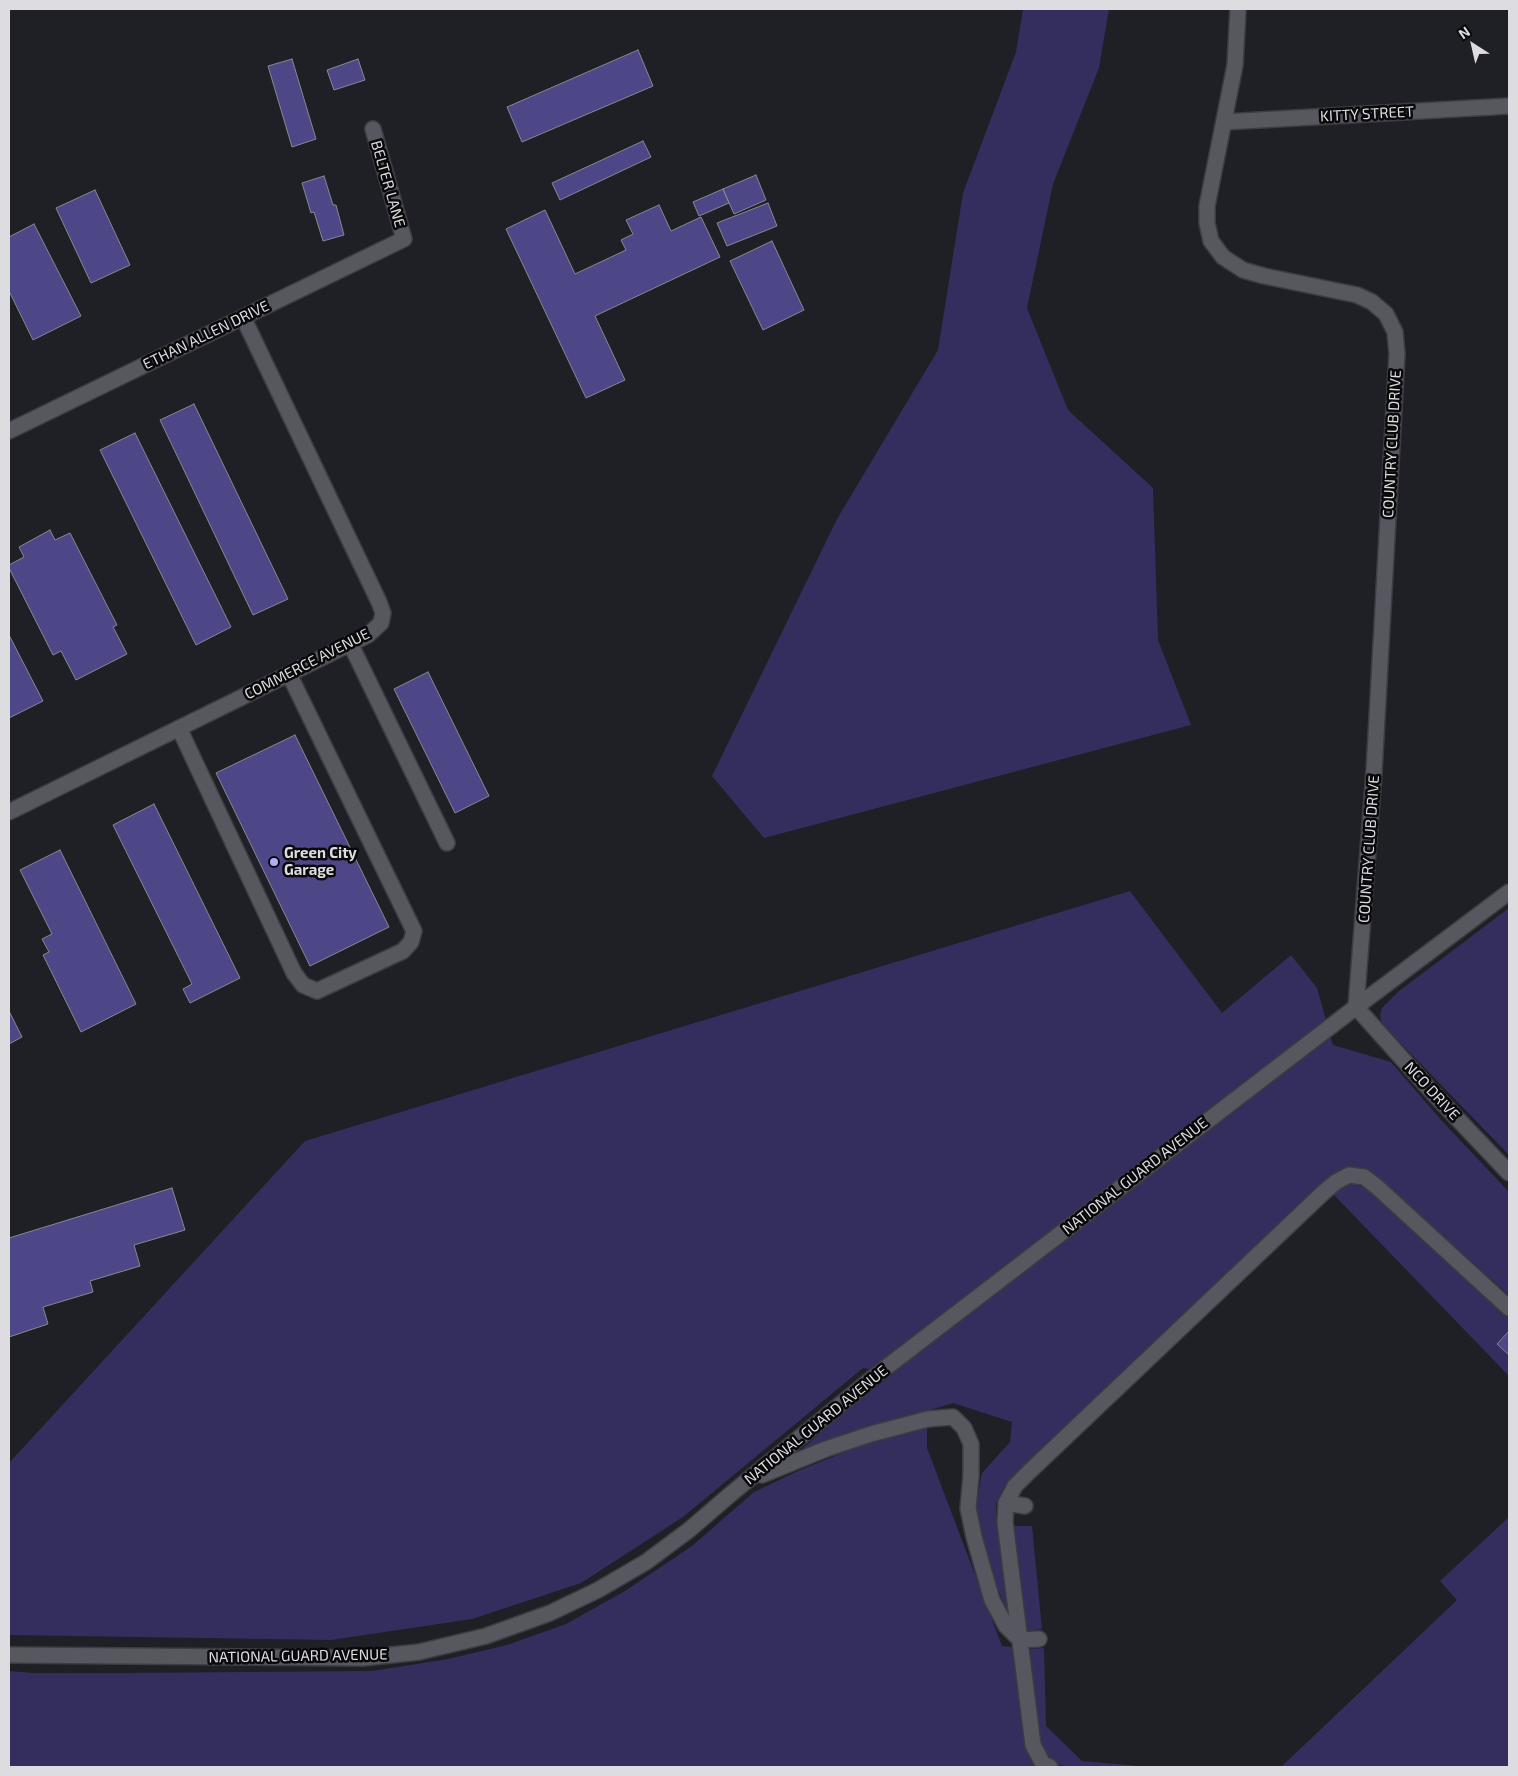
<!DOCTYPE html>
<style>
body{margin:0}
#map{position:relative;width:1518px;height:1776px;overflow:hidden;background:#1f1f26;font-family:"Exo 2",sans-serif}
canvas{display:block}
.frame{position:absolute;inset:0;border:10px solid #dddde1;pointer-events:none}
.north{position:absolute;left:1448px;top:20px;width:50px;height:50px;-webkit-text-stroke:4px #09090c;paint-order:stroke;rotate:325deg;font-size:14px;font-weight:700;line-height:20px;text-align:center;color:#dddde1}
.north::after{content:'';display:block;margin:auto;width:18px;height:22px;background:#dddde1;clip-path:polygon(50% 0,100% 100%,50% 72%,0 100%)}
</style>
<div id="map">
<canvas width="1518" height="1776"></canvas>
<div class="frame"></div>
<div class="north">N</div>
</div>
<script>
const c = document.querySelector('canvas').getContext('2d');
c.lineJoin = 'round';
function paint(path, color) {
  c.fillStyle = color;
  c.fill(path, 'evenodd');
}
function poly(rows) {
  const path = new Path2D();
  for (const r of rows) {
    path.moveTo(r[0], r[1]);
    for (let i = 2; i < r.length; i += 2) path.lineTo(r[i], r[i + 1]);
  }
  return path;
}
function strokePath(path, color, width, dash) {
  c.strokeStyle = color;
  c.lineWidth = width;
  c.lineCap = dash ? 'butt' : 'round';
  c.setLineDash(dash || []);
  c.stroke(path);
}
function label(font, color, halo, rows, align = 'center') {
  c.font = font + ' "Exo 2",sans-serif';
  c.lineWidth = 5;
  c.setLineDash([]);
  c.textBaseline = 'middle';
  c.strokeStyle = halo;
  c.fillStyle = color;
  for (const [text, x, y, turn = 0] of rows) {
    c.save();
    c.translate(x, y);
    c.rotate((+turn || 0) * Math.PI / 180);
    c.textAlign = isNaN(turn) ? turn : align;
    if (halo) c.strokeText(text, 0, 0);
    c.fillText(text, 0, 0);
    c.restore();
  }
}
const green = poly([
 [1023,9,1109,9,1099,68,1053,184,1027,308,1068,410,1153,488,1158,640,1191,725,764,838,712,776,837,519,938,350,963,193,1016,52],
 [1130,891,1222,1013,1291,955,1317,988,1333,1045,1391,1062,1442,1121,1509,1192,1509,1295,1377,1178,1328,1179,1157,1340,1003,1489,996,1503,996,1519,1010,1620,992,1573,981,1537,976,1505,982,1473,1010,1442,1012,1422,953,1403,801,1450,842,1413,893,1374,863,1368,683,1517,581,1583,472,1619,331,1640,9,1635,9,1463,305,1141],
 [1509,908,1509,1155,1382,1024,1380,1016,1382,1008,1399,991],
 [1353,1184,1366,1188,1509,1317,1509,1331,1497,1344,1509,1355,1509,1376,1333,1194,1026,1485,1137,1377,1340,1187],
 [927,1428,927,1448,1002,1646,1013,1647,1022,1698,1027,1751,1036,1767,9,1767,9,1671,33,1673,120,1673,372,1671,448,1659,507,1645,566,1624,625,1591,692,1546,754,1492,798,1471,859,1446],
 [1509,1517,1509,1767,1281,1767,1457,1600,1440,1581],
 [1013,1526,1032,1526,1042,1629,1027,1631],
 [1044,1648,1046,1726,1082,1761,1152,1767,1073,1767,1059,1765,1049,1758,1041,1748,1037,1733,1028,1649]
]);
const building = poly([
 [638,50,653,86,522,142,507,107,638,50],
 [292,59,316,139,292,147,268,66,292,59],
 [358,59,365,80,334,90,327,70,358,59],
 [643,141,651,157,560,200,552,183,643,141],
 [756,175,766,200,734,214,723,189,756,175],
 [324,176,333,205,336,205,344,235,323,241,314,212,311,213,302,183,324,176],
 [723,189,729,203,699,216,693,202,723,189],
 [95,190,130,265,91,283,56,208,95,190],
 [768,203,777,226,727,246,717,223,768,203],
 [659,205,671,231,701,217,720,257,595,316,625,380,586,398,506,229,545,210,575,274,626,250,621,240,633,234,626,220,659,205],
 [34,224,81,316,33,340,9,291,9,237,34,224],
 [772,241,804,310,763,330,730,261,772,241],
 [194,404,288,599,253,615,160,420,194,404],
 [135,433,231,627,196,645,100,450,135,433],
 [50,530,55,540,70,533,117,625,113,627,127,654,76,680,61,651,53,655,9,568,9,565,24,557,19,547,50,530],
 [9,635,43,701,9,718,9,635],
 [428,672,489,796,455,813,394,689,428,672],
 [295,735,389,927,310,966,216,773,295,735],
 [154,804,240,978,190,1003,183,989,192,984,113,825,154,804],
 [60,850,136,1004,81,1032,43,955,49,952,42,939,52,934,20,870,60,850],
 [9,1011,22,1037,9,1044,9,1011],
 [172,1188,185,1230,134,1245,140,1266,90,1281,93,1292,43,1307,48,1324,9,1337,9,1238,172,1188],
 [1509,1331,1509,1355,1497,1344,1509,1331]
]);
const minor = poly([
 [1238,9,1235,65,1207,206,1207,223,1211,241,1223,257,1243,270,1264,276,1357,295,1372,302,1386,314,1395,332,1397,354,1374,772,1356,1007],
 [1224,122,1509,106],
 [9,431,404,239,373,129],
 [350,643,447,843],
 [179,728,294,973,303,985,317,991,403,951,411,942,414,931,289,674],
 [9,812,368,635,381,623,383,613,379,602,243,317],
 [1356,1007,1433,1093,1509,1173],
 [762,1475,826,1449,871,1434,928,1419,953,1417,964,1428,971,1444,971,1476,968,1508,974,1537,992,1600,1006,1626,1020,1640,1039,1639],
 [1006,1503,1025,1506],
 [9,1655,363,1658,419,1652,486,1636,550,1613,598,1590,646,1562,689,1530,732,1493,875,1376,1356,1007,1509,892],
 [1050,1767,1043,1764,1033,1745,1005,1522,1006,1503,1015,1486,1030,1471,1324,1192,1336,1182,1349,1175,1364,1177,1376,1186,1509,1308]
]);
const markers = [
 [274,862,5,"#b1adfa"]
];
const streetNames = [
 ["KITTY STREET",1367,114,-3],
 ["BELTER LANE",388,184,74],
 ["ETHAN ALLEN DRIVE",206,335,-26],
 ["COUNTRY CLUB DRIVE",1392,444,-87],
 ["COMMERCE AVENUE",307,664,-27],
 ["COUNTRY CLUB DRIVE",1369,849,-86],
 ["NCO DRIVE",1432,1091,47],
 ["NATIONAL GUARD AVENUE",1135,1176,-38],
 ["NATIONAL GUARD AVENUE",816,1425,-39],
 ["NATIONAL GUARD AVENUE",298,1656,-1]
];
const poiNames = [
 ["Green City",284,853],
 ["Garage",284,870]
];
paint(green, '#332e5e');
paint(building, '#4e4787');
strokePath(building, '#888891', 1);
strokePath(minor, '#3c3c41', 18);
strokePath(minor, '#57575f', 15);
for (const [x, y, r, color] of markers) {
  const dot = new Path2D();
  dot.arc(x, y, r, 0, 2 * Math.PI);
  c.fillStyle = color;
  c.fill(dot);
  strokePath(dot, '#09090c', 2);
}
label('15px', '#dddde1', '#09090c', streetNames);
label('bold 15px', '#dddde1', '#09090c', poiNames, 'left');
</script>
